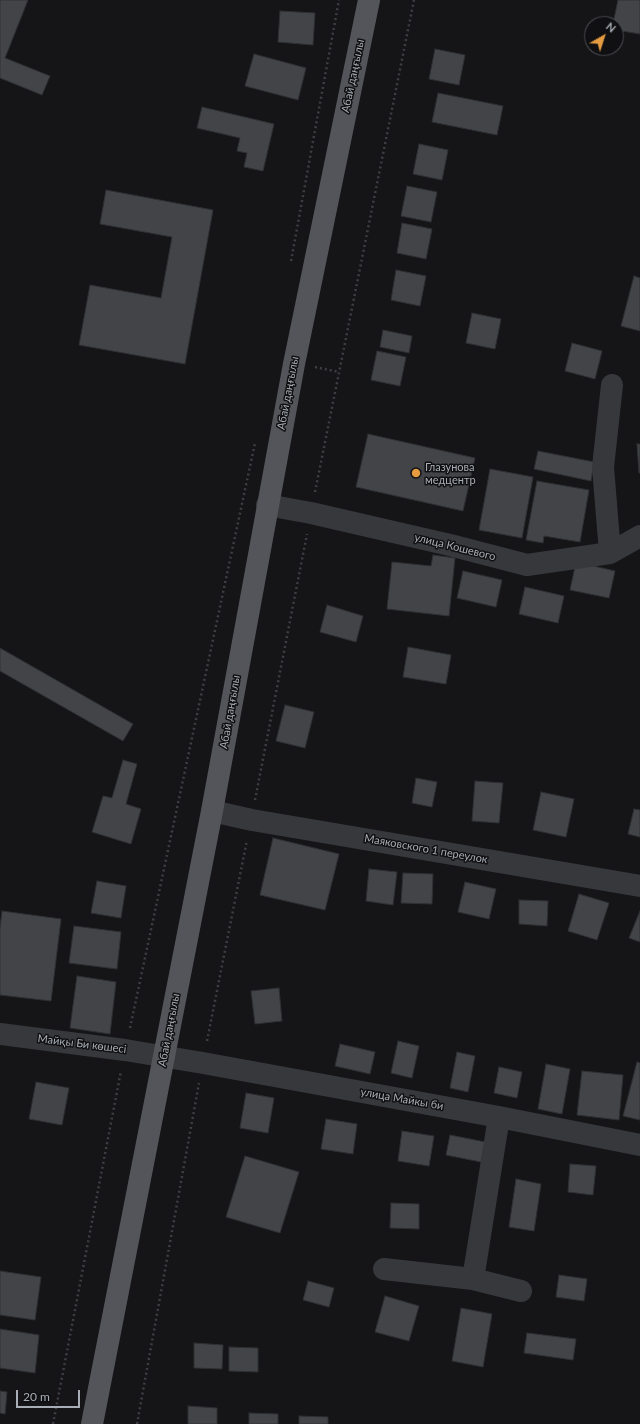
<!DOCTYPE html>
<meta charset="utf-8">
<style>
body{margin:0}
#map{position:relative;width:640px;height:1424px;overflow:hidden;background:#151517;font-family:Lato,sans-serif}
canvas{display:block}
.north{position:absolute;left:584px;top:16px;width:40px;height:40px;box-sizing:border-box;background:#101012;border:1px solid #4d4f54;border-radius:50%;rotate:39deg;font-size:11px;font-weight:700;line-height:16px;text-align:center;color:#a8aeb6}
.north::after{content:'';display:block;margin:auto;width:14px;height:18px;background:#e59b40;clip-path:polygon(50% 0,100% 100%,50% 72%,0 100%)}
.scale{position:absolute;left:16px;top:1390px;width:64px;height:18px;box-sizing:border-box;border:2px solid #a8aeb6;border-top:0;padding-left:5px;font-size:12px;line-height:14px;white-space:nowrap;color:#a8aeb6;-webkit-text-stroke:3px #101012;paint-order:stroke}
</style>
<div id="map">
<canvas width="640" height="1424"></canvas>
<div class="north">N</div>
<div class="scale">20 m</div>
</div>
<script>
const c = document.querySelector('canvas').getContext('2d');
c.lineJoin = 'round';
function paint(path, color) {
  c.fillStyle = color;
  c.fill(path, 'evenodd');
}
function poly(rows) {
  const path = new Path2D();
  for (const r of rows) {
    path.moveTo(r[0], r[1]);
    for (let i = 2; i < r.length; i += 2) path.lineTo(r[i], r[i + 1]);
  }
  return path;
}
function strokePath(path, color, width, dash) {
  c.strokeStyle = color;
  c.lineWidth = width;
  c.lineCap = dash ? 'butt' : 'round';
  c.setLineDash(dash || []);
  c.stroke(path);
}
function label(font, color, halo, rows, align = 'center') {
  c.font = font + ' Lato,sans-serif';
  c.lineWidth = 3;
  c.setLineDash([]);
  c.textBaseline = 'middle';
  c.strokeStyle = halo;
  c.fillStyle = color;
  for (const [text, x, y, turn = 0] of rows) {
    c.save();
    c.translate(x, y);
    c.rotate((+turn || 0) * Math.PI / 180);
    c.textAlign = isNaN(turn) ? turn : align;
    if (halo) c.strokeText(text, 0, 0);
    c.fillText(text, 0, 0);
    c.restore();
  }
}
const building = poly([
 [0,0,28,0,5,58,50,76,42,95,0,78,0,0],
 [618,0,640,0,640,34,616,30,616,24,613,24,618,0],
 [280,11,315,13,313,45,278,42,280,11],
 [435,49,465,55,459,85,429,79,435,49],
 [254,54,306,68,298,100,245,86,254,54],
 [438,93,503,106,497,135,432,122,438,93],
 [202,107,274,124,263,171,244,167,247,153,237,151,240,138,197,128,202,107],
 [419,144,448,150,442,180,413,174,419,144],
 [407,186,437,192,431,222,401,216,407,186],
 [106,190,213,210,185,364,79,345,90,285,161,298,172,237,100,224,106,190],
 [402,223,432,229,426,259,397,253,402,223],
 [396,270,426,276,420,306,391,300,396,270],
 [634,276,640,278,640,331,621,326,634,276],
 [472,313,501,319,495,349,466,343,472,313],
 [383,330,412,336,409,353,380,347,383,330],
 [572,343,602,351,595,379,565,371,572,343],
 [377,351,406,357,400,386,371,380,377,351],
 [368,434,475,458,463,511,356,487,368,434],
 [637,444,640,444,640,473,639,473,637,444],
 [538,451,594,462,591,481,534,469,538,451],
 [490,469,533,477,522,538,479,530,490,469],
 [537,481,589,490,580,542,544,536,543,543,526,540,537,481],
 [433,555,455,558,449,616,387,609,392,562,431,566,433,555],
 [576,562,615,571,609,598,570,590,576,562],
 [463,571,502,580,496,607,457,598,463,571],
 [525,587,564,596,558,623,519,614,525,587],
 [327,605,363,616,356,642,320,632,327,605],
 [408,647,451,655,446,684,403,677,408,647],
 [0,648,133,724,123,741,0,671,0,648],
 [285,705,314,712,305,748,276,741,285,705],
 [123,760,137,764,126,804,141,809,131,844,92,832,103,796,112,798,123,760],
 [416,778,437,782,432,807,412,803,416,778],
 [475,781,503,783,499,823,472,821,475,781],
 [541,792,574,799,566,837,533,830,541,792],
 [634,809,640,810,640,837,628,834,634,809],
 [273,838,339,854,325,910,260,895,273,838],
 [369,869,397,872,393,905,366,901,369,869],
 [403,873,433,874,432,904,401,903,403,873],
 [97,881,126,886,121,918,91,913,97,881],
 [465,882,496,889,489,919,458,912,465,882],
 [579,894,609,903,597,940,568,931,579,894],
 [519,900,548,901,547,926,519,924,519,900],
 [2,911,61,919,51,1001,0,995,0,928,2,911],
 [640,911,640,942,629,938,640,911],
 [74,926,121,932,117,969,69,963,74,926],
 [77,976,116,982,110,1034,70,1028,77,976],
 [279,988,282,1021,255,1024,251,991,279,988],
 [398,1041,419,1046,412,1078,391,1073,398,1041],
 [340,1044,375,1052,370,1074,335,1066,340,1044],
 [457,1052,475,1056,468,1092,450,1088,457,1052],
 [637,1062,640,1063,640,1120,623,1116,637,1062],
 [546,1064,570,1069,562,1114,538,1109,546,1064],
 [499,1067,522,1072,517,1098,494,1093,499,1067],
 [582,1071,623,1075,619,1120,577,1115,582,1071],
 [36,1082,69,1088,62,1125,29,1119,36,1082],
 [246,1093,274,1098,268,1133,240,1128,246,1093],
 [326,1119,357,1124,353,1154,321,1149,326,1119],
 [402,1131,434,1136,429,1166,398,1161,402,1131],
 [450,1135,485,1142,481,1162,446,1155,450,1135],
 [245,1156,299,1172,280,1233,226,1217,245,1156],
 [570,1164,596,1166,593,1195,568,1192,570,1164],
 [516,1179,541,1184,534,1231,509,1227,516,1179],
 [391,1203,419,1204,419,1229,390,1228,391,1203],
 [0,1271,41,1277,35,1320,0,1315,0,1271],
 [559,1275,587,1279,584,1301,556,1297,559,1275],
 [308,1281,334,1288,329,1307,303,1300,308,1281],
 [385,1296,419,1306,409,1341,375,1332,385,1296],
 [461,1308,492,1314,483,1367,452,1361,461,1308],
 [0,1329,39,1335,35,1373,0,1368,0,1329],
 [527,1333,576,1339,573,1360,524,1353,527,1333],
 [194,1343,223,1345,222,1369,194,1368,194,1343],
 [229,1347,258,1348,258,1372,229,1371,229,1347],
 [0,1391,7,1392,5,1414,0,1413,0,1391],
 [188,1406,217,1408,217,1424,188,1424,188,1406],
 [249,1413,278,1414,278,1424,249,1424,249,1413],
 [299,1416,328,1417,328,1424,299,1424,299,1416]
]);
const path = poly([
 [291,261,339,0],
 [315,367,339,372],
 [315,492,414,0],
 [255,800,307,534],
 [130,1028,255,443],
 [207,1041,247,840],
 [53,1424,121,1071],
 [137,1424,199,1083]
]);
const minor = poly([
 [267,505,311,513,450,545,527,565,610,553,640,536],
 [610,553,603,467,612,385],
 [212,811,252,820,640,886],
 [0,1034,125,1050,203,1063,499,1117,640,1145],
 [384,1269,473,1279,521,1291],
 [473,1279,499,1117]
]);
const major = poly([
 [92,1424,212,811,294,364,369,0]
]);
const markers = [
 [416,473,5,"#e59b40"]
];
const streetNames = [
 ["Абай даңғылы",353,76,-78],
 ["Абай даңғылы",288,393,-79],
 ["улица Кошевого",455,547,14],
 ["Абай даңғылы",230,712,-80],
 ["Маяковского 1 переулок",426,849,10],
 ["Абай даңғылы",169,1030,-79],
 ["Майқы Би көшесі",82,1044,7],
 ["улица Майкы би",402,1099,10]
];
const poiNames = [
 ["Глазунова",425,467],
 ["медцентр",425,480]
];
paint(building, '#424447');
strokePath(building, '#2f3033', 1);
strokePath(path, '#3d3f43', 2.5, [2, 3]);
strokePath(minor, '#37383c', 22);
strokePath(major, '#53555a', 22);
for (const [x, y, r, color] of markers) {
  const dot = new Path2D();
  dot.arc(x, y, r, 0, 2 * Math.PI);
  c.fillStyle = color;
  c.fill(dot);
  strokePath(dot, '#101012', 1.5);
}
label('11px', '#a8aeb6', '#101012', streetNames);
label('11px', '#a8aeb6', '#101012', poiNames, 'left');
</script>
